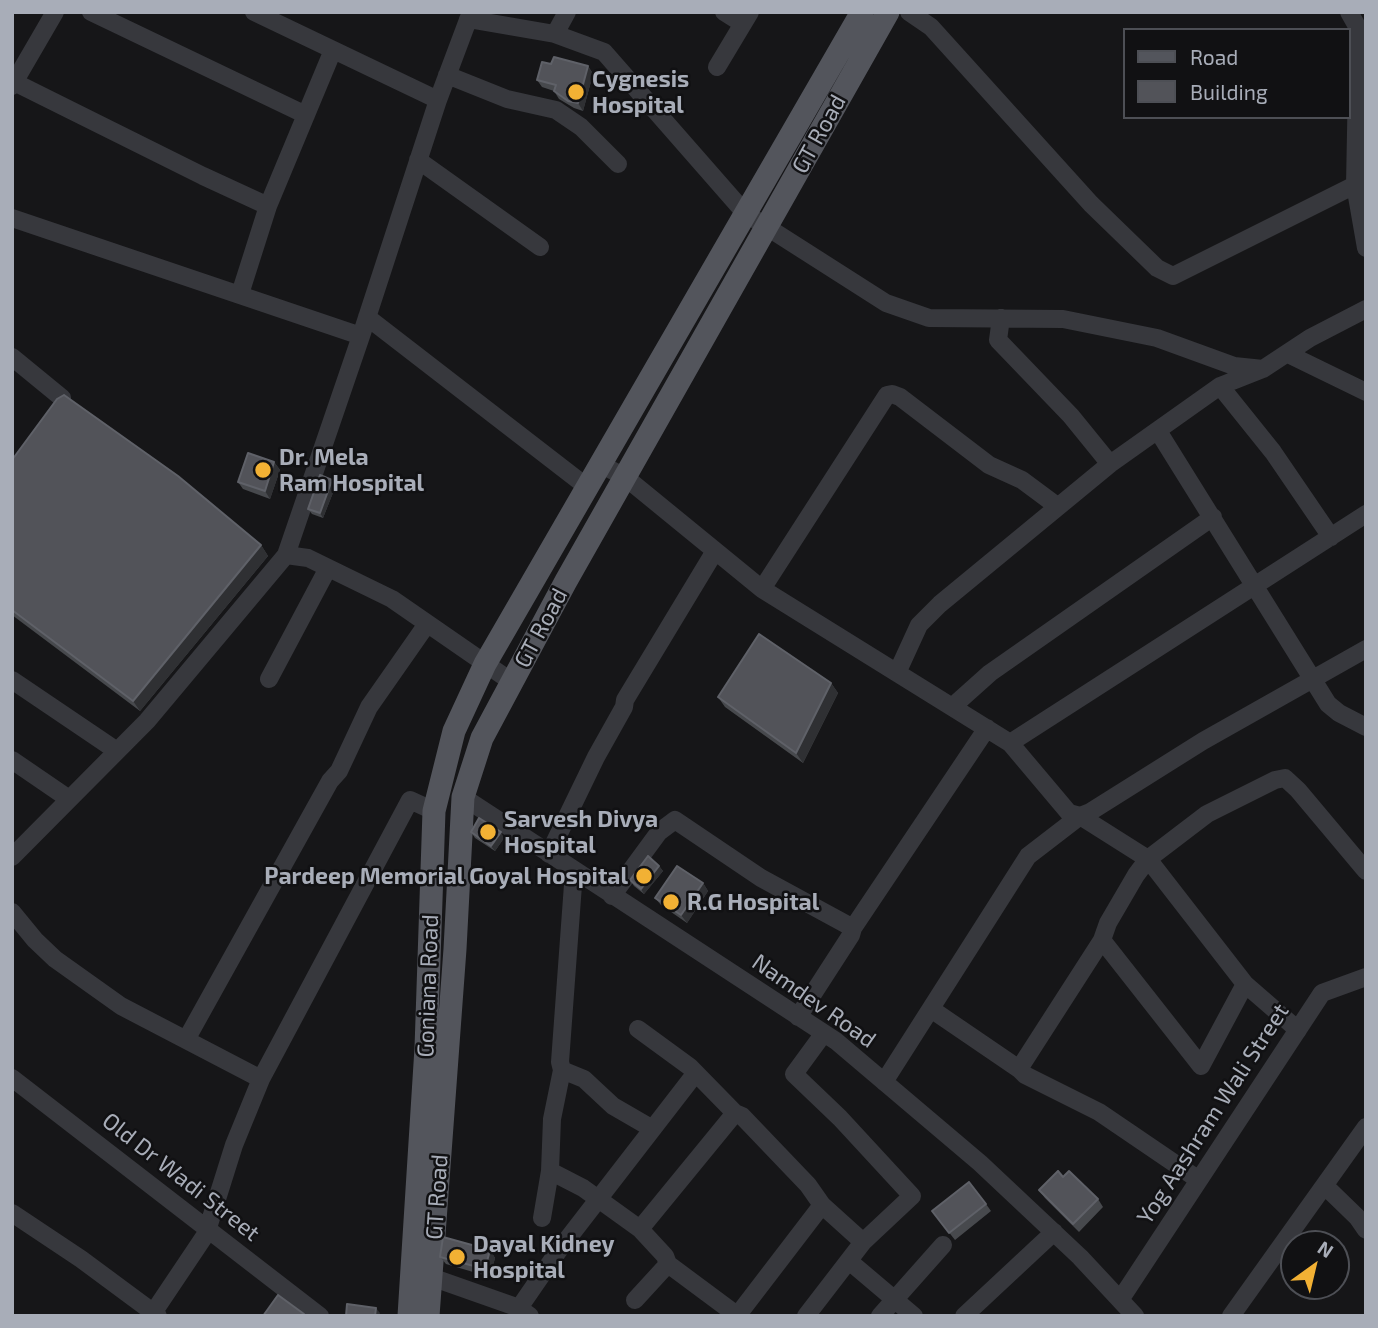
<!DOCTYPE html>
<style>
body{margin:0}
#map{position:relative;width:1378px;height:1328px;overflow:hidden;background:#161618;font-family:"Exo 2",sans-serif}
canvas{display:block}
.frame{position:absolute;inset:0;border:14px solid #a8adb8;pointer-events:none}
.legend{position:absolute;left:1123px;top:28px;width:228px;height:91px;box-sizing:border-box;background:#111113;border:2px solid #4d4f55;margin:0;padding:9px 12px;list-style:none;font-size:21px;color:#a8adb8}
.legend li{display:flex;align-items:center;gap:14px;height:35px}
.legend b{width:35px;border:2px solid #4d4f55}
.north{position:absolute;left:1280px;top:1230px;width:70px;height:70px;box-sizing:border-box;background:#111113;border:2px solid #4d4f55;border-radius:50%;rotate:34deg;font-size:19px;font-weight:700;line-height:28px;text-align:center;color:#a8adb8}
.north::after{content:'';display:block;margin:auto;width:24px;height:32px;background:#f2b134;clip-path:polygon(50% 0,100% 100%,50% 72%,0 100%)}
</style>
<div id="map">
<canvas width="1378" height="1328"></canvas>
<div class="frame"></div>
<ul class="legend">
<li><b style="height:9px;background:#53555c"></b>Road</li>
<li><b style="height:19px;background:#525359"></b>Building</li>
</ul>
<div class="north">N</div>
</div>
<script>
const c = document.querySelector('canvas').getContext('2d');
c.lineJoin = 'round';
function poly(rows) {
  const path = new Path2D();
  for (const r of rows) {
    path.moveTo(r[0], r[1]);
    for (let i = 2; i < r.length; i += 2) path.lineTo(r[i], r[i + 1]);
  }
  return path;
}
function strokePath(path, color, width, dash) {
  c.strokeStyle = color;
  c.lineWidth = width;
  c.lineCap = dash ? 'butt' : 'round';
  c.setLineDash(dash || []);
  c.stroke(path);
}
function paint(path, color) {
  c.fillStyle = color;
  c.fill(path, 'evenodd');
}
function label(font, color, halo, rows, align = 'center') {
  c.font = font + ' "Exo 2",sans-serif';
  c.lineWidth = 5;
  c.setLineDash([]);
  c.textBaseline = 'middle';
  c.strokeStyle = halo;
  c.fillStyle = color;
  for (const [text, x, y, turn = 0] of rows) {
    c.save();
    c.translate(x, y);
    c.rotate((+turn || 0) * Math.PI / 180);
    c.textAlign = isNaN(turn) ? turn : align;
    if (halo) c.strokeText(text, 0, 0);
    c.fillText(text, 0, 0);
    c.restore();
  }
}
const minor = poly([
 [91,12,306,115],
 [254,12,438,100],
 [724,12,743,24],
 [909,12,931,27,1091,204,1157,268,1173,276,1355,185],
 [1349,12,1358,28,1355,185,1366,248],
 [468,19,555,34,604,52,745,213,886,303,929,318,1063,319,1157,338,1234,366,1263,369],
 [555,34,567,12],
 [717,67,750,12],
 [447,75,507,99,556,110,581,127,618,164],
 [14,82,203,176,268,206],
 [12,86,55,12],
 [418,160,540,247],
 [12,218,361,336],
 [240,294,268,206,333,50],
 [367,317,587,487],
 [1001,318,998,340,1071,416,1110,464],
 [1288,354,1366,392],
 [12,357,62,398],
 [1220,386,1273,452,1331,537],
 [1158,431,1328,704,1339,713,1366,727],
 [600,464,625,477,762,589,1010,743,1069,813,1080,816,1148,859,1245,984,1298,1030],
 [286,555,361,336,438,100,471,12],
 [762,589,887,395,892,394,900,397,989,465,1022,480,1057,506],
 [897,673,919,625,940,604,1110,464,1220,386,1263,369,1310,338,1366,309],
 [269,679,328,568],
 [12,680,117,751],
 [952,707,990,673,1213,517],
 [1010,743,1366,514],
 [12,760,69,799],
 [463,797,836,1041,980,1163,1080,1257,1135,1316],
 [549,854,596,757,624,707,625,700,715,551],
 [12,857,147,721,286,555,308,558,392,599,512,682],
 [612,896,659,832,675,820,761,878,853,928],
 [12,912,35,940,55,959,121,1006,261,1079,234,1145,206,1234,151,1316],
 [1102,940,1201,1066,1245,984],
 [931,1009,1019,1069],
 [798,1017,851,935,853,928,987,728],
 [638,1029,690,1067,735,1113,742,1116,808,1185,822,1205,863,1242],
 [186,1040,330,781,339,771,369,707,427,624],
 [562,1070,584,1079,613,1106,651,1128],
 [12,1078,320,1316],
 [261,1079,410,800,434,811],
 [884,1082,1028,856,1080,816,1090,812,1203,741,1366,649],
 [550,1171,583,1188,640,1229,665,1256,668,1264,738,1316],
 [1199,1180,1099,1112,1025,1075,1019,1069,1102,940,1108,923,1136,875,1148,859,1207,814,1275,780,1285,778,1298,790,1366,871],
 [1325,1186,1357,1217,1366,1230],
 [12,1213,81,1259,158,1316],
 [542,1218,550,1171,552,1119,562,1070,560,1062,574,871],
 [640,1229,735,1113],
 [849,1261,914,1316],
 [419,1278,431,1277,519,1308,530,1316],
 [635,1300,668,1264],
 [1120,1300,1322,993,1366,977],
 [519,1308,559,1250,695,1074],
 [737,1316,822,1205],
 [806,1316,863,1242,912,1196,840,1118,794,1074,824,1033],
 [880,1316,943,1245],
 [964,1316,1054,1232],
 [1231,1316,1366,1127]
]);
const major = poly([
 [409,1316,426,1048,434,811,454,731,485,664,862,12],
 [428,1316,455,949,463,797,482,738,566,581,888,12]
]);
const wall = poly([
 [551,64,588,66,593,74,583,111,574,108,559,99,554,91,542,87,537,80],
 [12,460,261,545,268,556,140,711,12,615],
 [274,462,280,470,270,499,243,489,238,482],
 [336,485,323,518,312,514,308,509],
 [831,683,838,693,803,763,725,707,718,697],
 [471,832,504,838,495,851,475,838],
 [659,866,663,871,644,894,634,886,630,880],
 [703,883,708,891,687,923,661,905,655,898],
 [1063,1177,1098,1199,1103,1207,1079,1232,1045,1198,1039,1190],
 [986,1204,991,1211,955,1240,932,1211],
 [490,1250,495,1258,490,1277,446,1264,440,1257]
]);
const shadedWall = poly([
 [588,66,593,74,583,111,578,103],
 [274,462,280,470,270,499,265,491],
 [332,480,336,485,323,518,320,513],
 [261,545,268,556,140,711,133,701],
 [831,683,838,693,803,763,796,753],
 [501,832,504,838,495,851,491,846],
 [659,866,663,871,644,894,641,889],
 [703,883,708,891,687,923,681,915],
 [490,1250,495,1258,490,1277,485,1269],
 [376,1308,380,1313,379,1316,375,1316]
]);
const building = poly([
 [554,57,588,66,578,103,568,101,554,91,556,85,537,80,542,62,551,64,554,57],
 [64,395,178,476,261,545,133,701,12,610,12,460,57,399,64,395],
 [248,453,274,462,265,491,238,482,248,453],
 [320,475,332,480,320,513,308,509,320,475],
 [759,634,831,683,796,753,718,697,759,634],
 [479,818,501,832,491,846,471,832,479,818],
 [648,856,659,866,641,889,630,880,648,856],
 [677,866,703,883,681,915,655,898,677,866],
 [1058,1171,1063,1177,1069,1171,1098,1199,1073,1224,1039,1190,1058,1171],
 [969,1182,986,1204,949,1233,932,1211,969,1182],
 [443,1237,490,1250,485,1269,440,1257,443,1237],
 [278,1295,304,1314,303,1316,263,1316,278,1295],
 [347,1304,376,1308,375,1316,346,1316,347,1304]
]);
const markers = [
 [576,92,9,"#f2b134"],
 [263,470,9,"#f2b134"],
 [488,832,9,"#f2b134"],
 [644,876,9,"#f2b134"],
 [671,902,9,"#f2b134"],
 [457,1257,9,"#f2b134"]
];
const poiNames = [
 ["Cygnesis",592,79],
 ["Hospital",592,105],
 ["Dr. Mela",279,457],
 ["Ram Hospital",279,483],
 ["Sarvesh Divya",504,819],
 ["Hospital",504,845],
 ["Pardeep Memorial Goyal Hospital",628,876,"right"],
 ["R.G Hospital",687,902],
 ["Dayal Kidney",473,1244],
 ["Hospital",473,1270]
];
const streetNames = [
 ["GT Road",819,134,-61],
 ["GT Road",541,628,-62],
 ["Goniana Road",428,986,-88],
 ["Namdev Road",814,1001,35],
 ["Yog Aashram Wali Street",1213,1114,-57],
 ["Old Dr Wadi Street",181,1177,38],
 ["GT Road",437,1197,-86]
];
strokePath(minor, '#37383d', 18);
strokePath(major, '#53555c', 23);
paint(wall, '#47494d');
paint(shadedWall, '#2f3033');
paint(building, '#525359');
strokePath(building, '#5f6168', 2);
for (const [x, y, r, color] of markers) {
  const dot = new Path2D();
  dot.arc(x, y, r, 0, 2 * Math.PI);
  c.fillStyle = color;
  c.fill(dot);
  strokePath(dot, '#111113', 2.5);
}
label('bold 23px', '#a8adb8', '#111113', poiNames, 'left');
label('23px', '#a8adb8', '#111113', streetNames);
</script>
